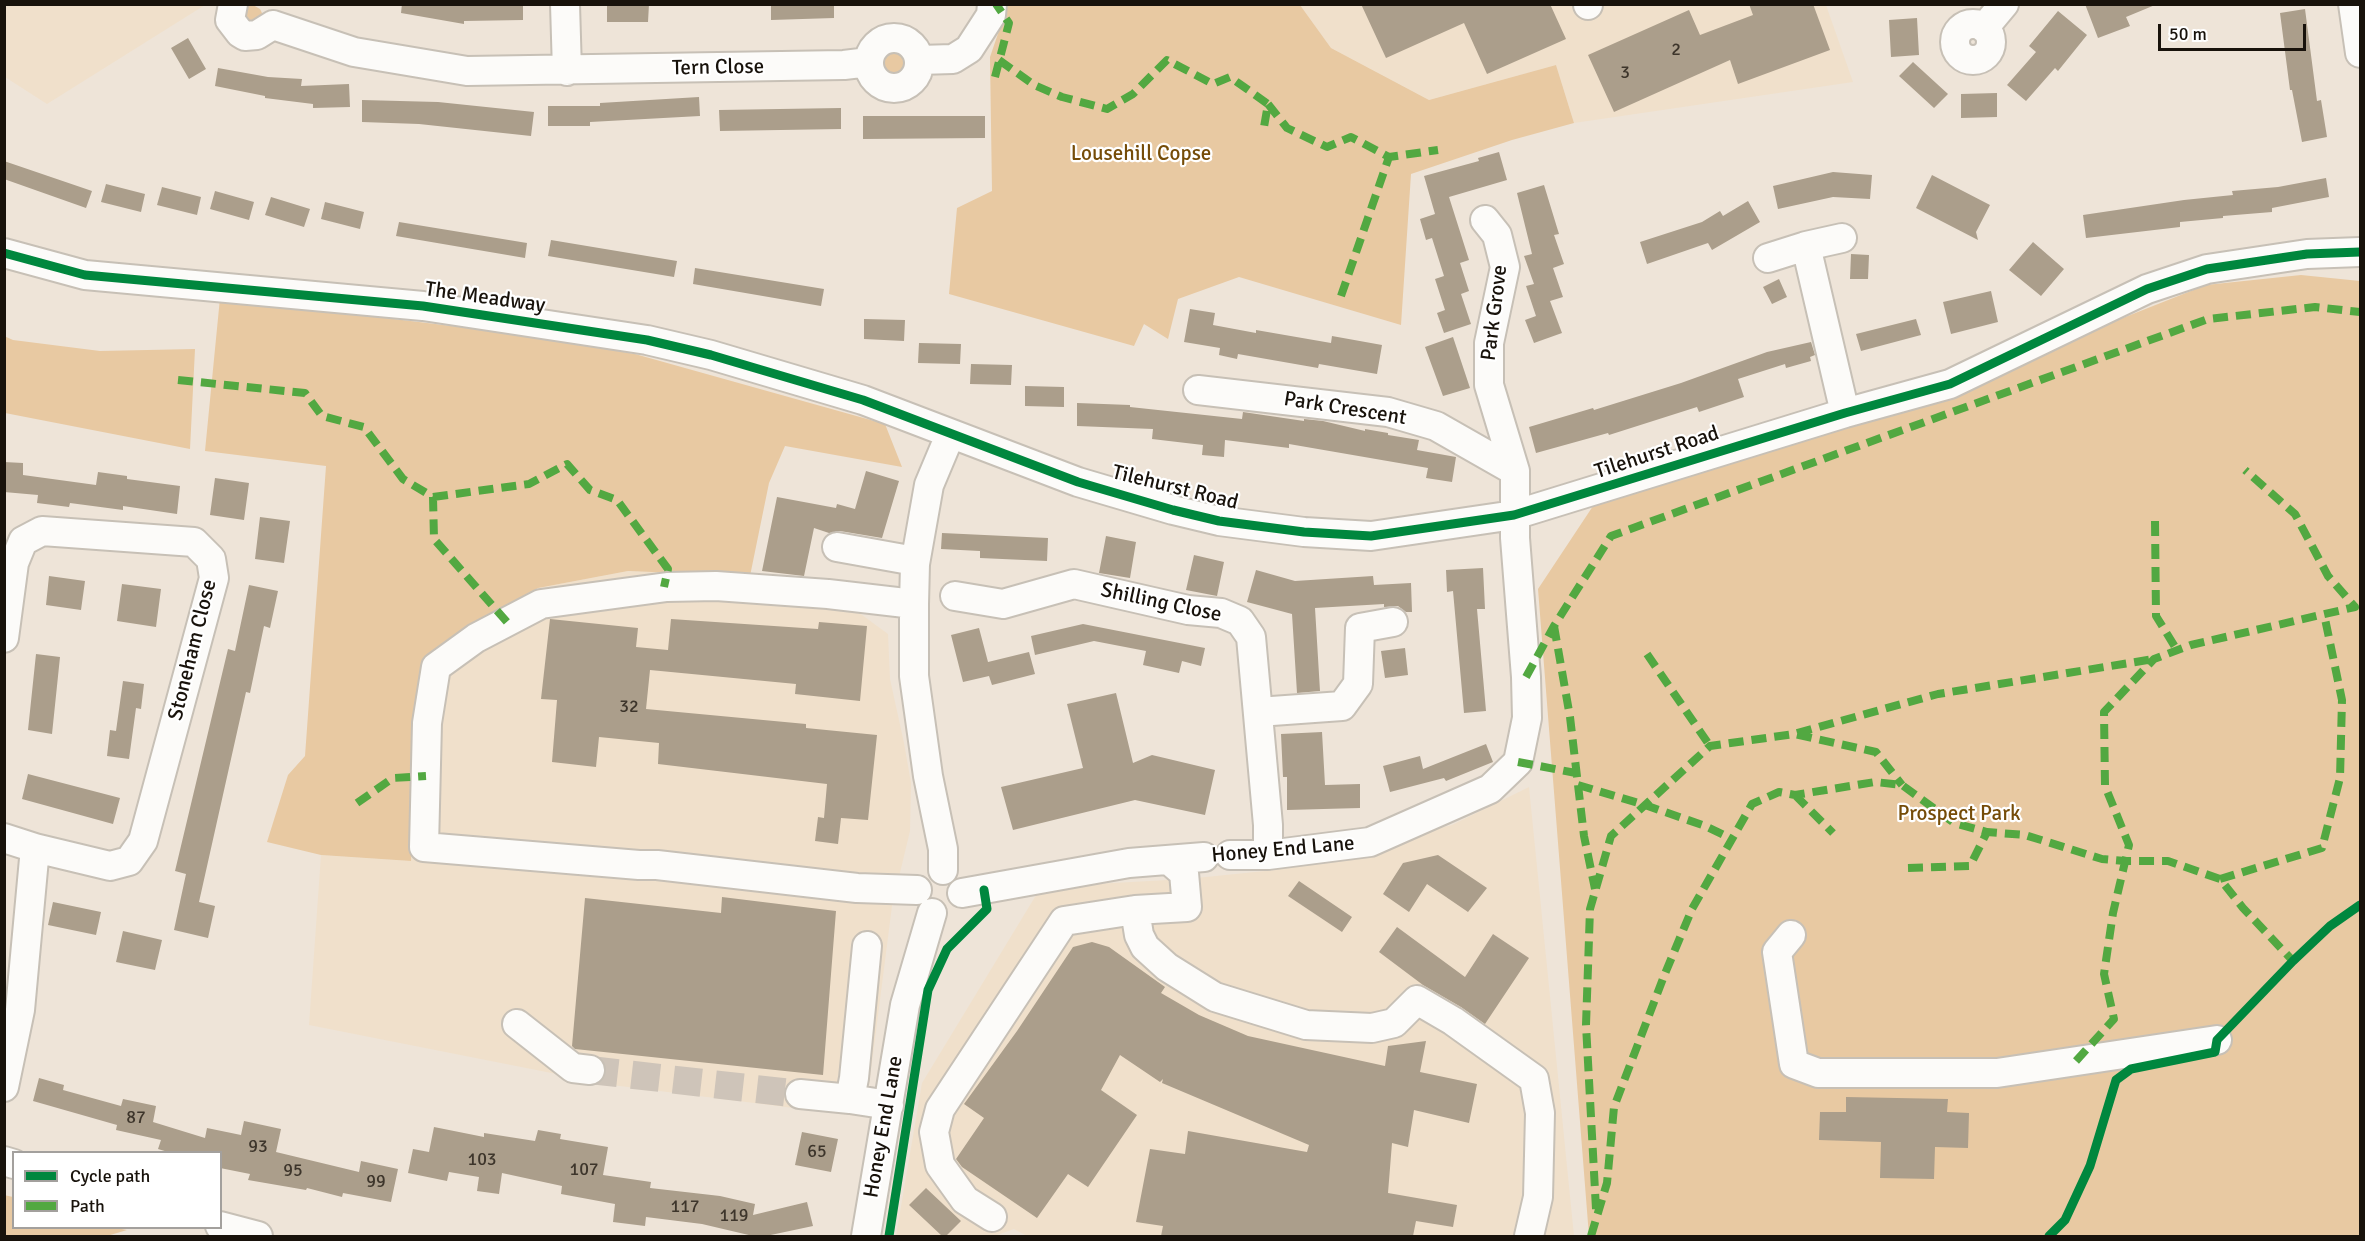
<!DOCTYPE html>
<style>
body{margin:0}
#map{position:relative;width:2365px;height:1241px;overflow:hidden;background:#eee4d8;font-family:Signika,sans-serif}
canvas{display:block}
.frame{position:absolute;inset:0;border:6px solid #18120b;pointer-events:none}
.legend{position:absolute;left:12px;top:1151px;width:210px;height:78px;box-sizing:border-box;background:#fff;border:2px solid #a3a09d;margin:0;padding:8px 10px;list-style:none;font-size:18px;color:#18120b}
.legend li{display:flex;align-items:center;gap:12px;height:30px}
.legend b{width:30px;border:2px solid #a3a09d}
.scale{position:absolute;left:2158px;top:24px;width:148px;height:27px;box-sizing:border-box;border:3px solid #18120b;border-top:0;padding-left:8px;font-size:18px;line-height:21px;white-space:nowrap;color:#18120b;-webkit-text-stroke:4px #fff;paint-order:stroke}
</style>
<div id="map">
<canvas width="2365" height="1241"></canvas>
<div class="frame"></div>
<ul class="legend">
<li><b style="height:8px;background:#00873e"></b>Cycle path</li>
<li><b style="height:8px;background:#52a841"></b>Path</li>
</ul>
<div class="scale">50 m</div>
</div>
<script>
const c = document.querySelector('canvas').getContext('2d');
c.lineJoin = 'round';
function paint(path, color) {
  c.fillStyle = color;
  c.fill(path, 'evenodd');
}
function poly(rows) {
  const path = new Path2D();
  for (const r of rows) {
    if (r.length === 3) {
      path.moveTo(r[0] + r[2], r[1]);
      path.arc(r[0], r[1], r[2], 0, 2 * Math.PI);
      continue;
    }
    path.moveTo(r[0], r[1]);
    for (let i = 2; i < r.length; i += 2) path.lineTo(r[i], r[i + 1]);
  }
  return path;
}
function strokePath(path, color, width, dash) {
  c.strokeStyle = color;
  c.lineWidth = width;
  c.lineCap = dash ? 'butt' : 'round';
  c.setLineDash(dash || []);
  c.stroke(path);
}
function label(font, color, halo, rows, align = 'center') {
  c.font = font + ' Signika,sans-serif';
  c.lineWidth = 4.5;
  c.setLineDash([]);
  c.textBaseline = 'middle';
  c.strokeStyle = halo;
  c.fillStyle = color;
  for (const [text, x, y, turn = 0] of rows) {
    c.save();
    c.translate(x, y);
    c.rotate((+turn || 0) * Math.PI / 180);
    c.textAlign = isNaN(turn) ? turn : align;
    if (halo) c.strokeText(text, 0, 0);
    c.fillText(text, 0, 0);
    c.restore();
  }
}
const built = poly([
 [4,5,5,4,205,5,47,104,5,77],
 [1300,5,1826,5,1853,82,1574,123,1556,65,1429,100,1331,48],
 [628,571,750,576,828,590,888,634,890,679,904,743,911,783,910,831,892,906,865,1117,612,1085,309,1025,321,855,411,861,416,730,427,656,538,588],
 [1529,787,1574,1236,1027,1236,1014,1229,994,1236,896,1236,922,1083,1041,887,1186,879,1275,870,1452,825]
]);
const green = poly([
 [253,5,260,9,263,15,251,28,240,12,246,6],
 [1003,5,1300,5,1331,48,1429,100,1556,65,1574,123,1512,140,1411,174,1401,325,1239,277,1178,299,1168,339,1144,324,1134,346,949,294,957,208,992,191,990,57,1002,22],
 [895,64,13],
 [2301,275,2360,281,2360,1236,1589,1236,1538,589,1595,503,1868,419,2206,285],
 [220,298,518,334,635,354,885,424,902,467,785,446,769,483,750,576,628,571,538,588,427,656,416,730,411,861,321,855,267,842,288,775,305,756,326,466,205,451],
 [4,336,13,340,100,351,195,349,190,449,5,413],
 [4,1195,13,1197,14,1228,116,1228,127,1230,107,1236,5,1236]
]);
const building = poly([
 [402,4,523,4,523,20,464,21,464,24,401,13],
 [607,4,649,4,648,22,607,22],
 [771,4,834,4,834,18,771,20],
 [1361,4,1550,4,1566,39,1487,74,1464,23,1386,58],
 [1749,4,1813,4,1830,50,1738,84,1730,60,1614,112,1588,55,1689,10,1700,35,1753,15],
 [2085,4,2155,4,2155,5,2126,17,2130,26,2098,38],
 [2305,9,2317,101,2321,100,2327,137,2302,142,2292,90,2290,90,2280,13],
 [2058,11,2087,35,2058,71,2055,68,2026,101,2007,85,2036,52,2029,46],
 [1917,18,1919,55,1891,57,1889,20],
 [188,38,206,69,189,79,171,48],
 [1913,62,1948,94,1934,108,1899,76],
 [218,68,268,77,302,79,301,86,349,84,350,107,313,108,313,104,265,98,265,96,215,86],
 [1997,93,1997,117,1961,118,1961,94],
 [699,97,700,116,590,122,590,126,548,126,548,106,600,106,600,103],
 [362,100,438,102,534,112,531,136,419,124,362,122],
 [841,108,841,129,720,131,719,110],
 [863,116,985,116,985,138,863,139],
 [1499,152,1507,180,1449,197,1469,260,1460,263,1469,291,1461,294,1471,324,1444,333,1437,313,1445,310,1435,279,1444,276,1432,238,1426,240,1420,219,1435,214,1424,176,1479,161,1478,158],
 [4,161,92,191,86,208,4,179],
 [1833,172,1872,175,1870,199,1833,197,1778,209,1773,186],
 [1932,175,1990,205,1976,232,1978,240,1916,208],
 [2326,178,2329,197,2272,208,2272,212,2223,216,2223,218,2180,222,2180,227,2086,238,2083,215,2184,200,2233,195,2232,191,2278,187],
 [106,184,145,194,141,212,101,202],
 [1544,185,1559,234,1554,235,1564,264,1553,268,1563,297,1550,301,1562,333,1534,343,1525,320,1536,316,1526,286,1534,284,1524,256,1532,254,1517,193],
 [162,187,201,197,197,215,157,205],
 [215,191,254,202,249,220,210,209],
 [271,197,310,209,304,227,265,215],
 [1748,201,1760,222,1712,250,1708,243,1647,264,1640,242,1702,222,1720,211,1723,216],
 [325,202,364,212,360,229,321,219],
 [399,222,527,243,525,258,396,236],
 [551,240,677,261,674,277,548,256],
 [2033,242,2064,269,2041,296,2009,270],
 [1851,254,1869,255,1868,279,1850,279],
 [695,268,824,289,821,306,693,284],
 [1779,279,1787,297,1772,304,1763,287],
 [1991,291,1998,322,1951,334,1943,302],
 [1190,309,1215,313,1213,325,1256,333,1256,330,1331,343,1332,336,1382,345,1377,374,1319,364,1318,368,1238,354,1237,359,1219,355,1220,348,1184,342],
 [864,319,905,320,904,341,864,339],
 [1916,319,1921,335,1861,351,1856,334],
 [1453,337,1470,388,1443,396,1425,347],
 [1811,342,1815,355,1810,357,1811,361,1786,368,1785,364,1738,379,1744,397,1699,412,1697,407,1609,435,1608,433,1536,453,1529,427,1593,408,1594,410,1681,383,1767,352],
 [919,343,961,344,960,364,918,363],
 [971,364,1012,365,1011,385,970,384],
 [1025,386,1064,387,1064,407,1025,406],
 [1077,403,1130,405,1130,407,1242,419,1243,412,1304,421,1304,419,1323,421,1365,431,1365,429,1388,433,1388,435,1419,440,1417,450,1456,457,1452,482,1426,478,1428,468,1289,444,1289,448,1225,440,1224,457,1202,455,1203,445,1152,439,1153,429,1077,426],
 [4,462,23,463,23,475,96,485,98,472,127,476,127,479,180,486,177,514,123,506,123,510,70,503,69,507,37,503,38,495,4,492],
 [866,471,899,481,882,538,840,531,829,533,814,528,804,576,762,571,777,497,836,508,837,504,855,509],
 [215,478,249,483,244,520,210,515],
 [260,517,290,521,284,563,255,559],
 [942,533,1048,538,1047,561,980,558,980,551,941,549],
 [1106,536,1136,542,1130,578,1099,573],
 [1194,555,1224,562,1217,596,1186,590],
 [1483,568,1485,609,1477,609,1486,711,1464,713,1453,591,1447,592,1446,570],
 [1256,570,1295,581,1373,576,1374,585,1411,583,1412,612,1406,612,1398,606,1384,607,1384,604,1315,608,1320,691,1297,693,1292,614,1247,602],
 [49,576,85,581,81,610,46,605],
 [122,584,161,589,156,627,117,621],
 [249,585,278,591,270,628,264,626,250,693,246,692,199,902,215,906,208,938,174,930,186,874,175,871,228,649,235,651],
 [550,619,638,628,636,647,668,650,671,619,818,629,819,622,867,626,860,701,795,694,796,684,650,670,646,709,806,724,806,728,877,735,868,820,841,818,838,844,815,841,818,817,824,818,827,784,658,764,659,743,599,737,596,767,552,762,557,700,541,699],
 [1083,624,1205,648,1201,666,1182,661,1179,673,1143,665,1146,651,1094,641,1035,655,1031,636],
 [979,628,988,662,1029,652,1035,674,992,685,989,676,963,682,951,635],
 [1405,648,1408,675,1385,678,1381,651],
 [36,654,60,657,52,734,28,730],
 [123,681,144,684,141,709,136,708,129,759,107,756,110,730,116,731],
 [1116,693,1133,763,1152,755,1215,770,1205,815,1135,800,1013,830,1001,787,1083,768,1067,704],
 [1322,732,1325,785,1360,784,1360,808,1287,810,1287,777,1283,777,1281,734],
 [1486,744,1493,762,1446,781,1444,778,1390,792,1383,766,1420,756,1423,769],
 [28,774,120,798,113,824,22,799],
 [1438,855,1487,888,1468,912,1427,884,1409,912,1383,894,1403,863],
 [1299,881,1352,917,1342,932,1288,896],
 [722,897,836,911,823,1075,575,1049,572,1046,585,898,721,913],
 [53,902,101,912,96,935,48,925],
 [1397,927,1465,977,1493,934,1529,958,1485,1024,1461,1007,1423,985,1379,952],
 [123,931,162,940,155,970,116,962],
 [1092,942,1109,947,1165,987,1161,993,1199,1015,1248,1036,1385,1066,1388,1046,1426,1041,1420,1072,1477,1084,1469,1123,1414,1110,1408,1147,1392,1143,1388,1193,1457,1205,1453,1227,1416,1221,1413,1236,1161,1236,1163,1226,1136,1222,1150,1149,1185,1154,1188,1131,1307,1152,1309,1145,1162,1083,1163,1079,1160,1082,1120,1055,1101,1090,1137,1115,1088,1187,1068,1174,1037,1218,962,1167,956,1159,984,1118,964,1104,1017,1031,1073,947],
 [39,1078,64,1085,63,1090,121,1106,123,1099,156,1106,153,1122,205,1138,207,1128,241,1135,244,1121,281,1129,276,1152,359,1172,361,1161,398,1169,391,1202,343,1193,342,1197,307,1188,306,1190,248,1180,250,1174,220,1168,220,1152,168,1152,158,1149,161,1140,116,1130,117,1125,33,1101],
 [1846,1097,1948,1099,1947,1112,1969,1113,1968,1148,1935,1147,1934,1179,1880,1178,1881,1142,1819,1140,1820,1112,1846,1112],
 [434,1127,484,1137,484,1133,535,1141,538,1130,561,1134,560,1139,608,1147,603,1175,651,1182,650,1188,720,1196,755,1204,753,1215,807,1202,813,1226,766,1236,753,1236,702,1224,646,1217,645,1226,613,1222,615,1204,561,1194,562,1186,502,1173,499,1194,477,1191,479,1177,449,1172,447,1181,408,1173,413,1149,429,1152],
 [802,1132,838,1139,831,1172,795,1165],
 [926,1188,961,1221,946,1236,942,1236,909,1205]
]);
const minorTunnel = poly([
 [590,1070,800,1094]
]);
const minor = poly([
 [233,4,230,20,240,33,245,36,257,35,273,25],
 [565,4,567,71],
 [2353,4,2360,53],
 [1588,5,1588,4],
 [1973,42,18],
 [273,25,354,52,467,71,844,65,869,62],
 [1984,28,2004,4],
 [894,63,25],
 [919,60,953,59,969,49,991,15,992,4],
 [1806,246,1842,238],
 [4,253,85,275,423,306,647,340,711,355,863,400,1078,482,1173,510,1219,521,1304,532,1371,536,1514,515,1845,413,1950,384,2147,289,2207,269,2307,254,2360,252],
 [1768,258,1806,246,1845,413],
 [1198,390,1388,412,1436,426,1515,471],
 [837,547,915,561],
 [955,596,1003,604,1074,584,1188,610,1221,613,1240,621,1251,637,1268,825,1268,855],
 [914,604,828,594,716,586,667,587,541,604,476,638,436,667,427,723,424,847,639,865,657,865,857,888,917,890],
 [4,638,14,563,23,541,42,531,194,542,211,559,214,578,143,841,129,861,110,866,35,848],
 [1258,712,1342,706,1358,684,1360,628,1393,622],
 [4,838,35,848,20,1010,4,1087],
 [1230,855,1268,855,1370,842,1490,789,1518,762,1527,718,1526,677,1515,538,1515,471,1489,385,1489,343,1505,267,1497,235,1485,220],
 [943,870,943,849,928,776,914,676,914,604,915,564,929,485,950,435],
 [962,893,1129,863,1204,857],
 [1135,910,1139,935,1145,947,1167,967,1215,997,1306,1025,1372,1028,1394,1023,1417,1000,1453,1021,1534,1079,1540,1113,1538,1197,1529,1236],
 [1791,935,1777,952,1794,1064,1818,1073,1997,1073,2217,1040],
 [867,946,854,1078,850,1099,889,1105],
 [517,1024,573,1068,590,1070],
 [800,1094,850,1099],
 [4,1161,14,1164],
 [992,1217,965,1200,940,1165,934,1132,940,1109,1064,921,1135,910,1187,907,1184,873,1170,861],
 [220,1226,258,1236],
 [866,1236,905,1005,932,913]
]);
const quiet = poly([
 [999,60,1034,85,1062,97,1107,109,1133,94,1167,60,1213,84,1230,77,1268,104,1264,127],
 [995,77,1009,23,996,4],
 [1268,104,1287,128,1327,147,1351,137,1389,157,1438,150],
 [1341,296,1389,157],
 [178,380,305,393,322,416,364,427,403,479,433,497,434,539,507,622],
 [433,497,529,484,567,464,590,490,617,500,668,569,664,587],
 [2155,521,2156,616,2177,650],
 [1554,626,1570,717,1584,836,1595,889],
 [1647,654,1710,746],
 [1526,677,1554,626,1611,536,2208,319,2315,307,2360,312],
 [1797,733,1938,694,2154,659],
 [1518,762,1576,773],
 [1578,785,1645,805,1705,826,1732,839],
 [1795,795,1833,833],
 [357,803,393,778,426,776],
 [1908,868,1970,866,1987,832],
 [2220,879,2322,848,2340,778,2342,700,2324,614],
 [2076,1061,2114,1019,2104,974,2113,913,2129,845,2105,786,2104,712,2154,659,2191,645,2355,607,2328,576,2295,514,2245,470],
 [1596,1209,1586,1025,1590,909,1611,836,1710,746,1794,734,1876,752,1902,785],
 [1591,1236,1607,1183,1614,1107,1664,976,1692,909,1752,804,1779,792,1795,795,1875,782,1902,785,1954,823,1987,832,2025,835,2102,859,2125,861,2168,861,2220,879,2243,908,2293,961]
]);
const cycleway = poly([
 [4,253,85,275,423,306,647,340,711,355,863,400,1078,482,1173,510,1219,521,1304,532,1371,536,1514,515,1845,413,1950,384,2147,289,2207,269,2307,254,2360,252],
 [889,1236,928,990,947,949,987,909,984,890],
 [2049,1236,2065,1220,2090,1166,2116,1080,2131,1069,2215,1052,2217,1040,2293,961,2330,926,2360,905]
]);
const numberNames = [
 ["2",1676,50],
 ["3",1625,73],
 ["32",629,707],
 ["87",136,1118],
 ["93",258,1147],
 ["65",817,1152],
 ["103",482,1160],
 ["107",584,1170],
 ["95",293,1171],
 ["99",376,1182],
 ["117",685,1207],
 ["119",734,1216]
];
const streetNames = [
 ["Tern Close",718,68,-1],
 ["The Meadway",485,298,8],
 ["Park Grove",1495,313,-83],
 ["Park Crescent",1345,409,9],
 ["Tilehurst Road",1657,453,-18],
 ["Tilehurst Road",1175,488,14],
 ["Shilling Close",1161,603,12],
 ["Stoneham Close",193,650,-76],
 ["Honey End Lane",1283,850,-5],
 ["Honey End Lane",884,1127,-80]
];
const parkNames = [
 ["Lousehill Copse",1141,154],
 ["Prospect Park",1959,814]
];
paint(built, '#f0e0cb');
paint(green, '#e8c9a2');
paint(building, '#ab9e8b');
strokePath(minorTunnel, '#cec4b9', 28, [28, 14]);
strokePath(minor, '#c7c0b6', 32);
strokePath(minor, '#fcfbf9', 28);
strokePath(quiet, '#52a841', 8, [15, 8]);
strokePath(cycleway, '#00873e', 9);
label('18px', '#3d352b', null, numberNames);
label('21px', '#18120b', '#fff', streetNames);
label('21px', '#754c08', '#fff', parkNames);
</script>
